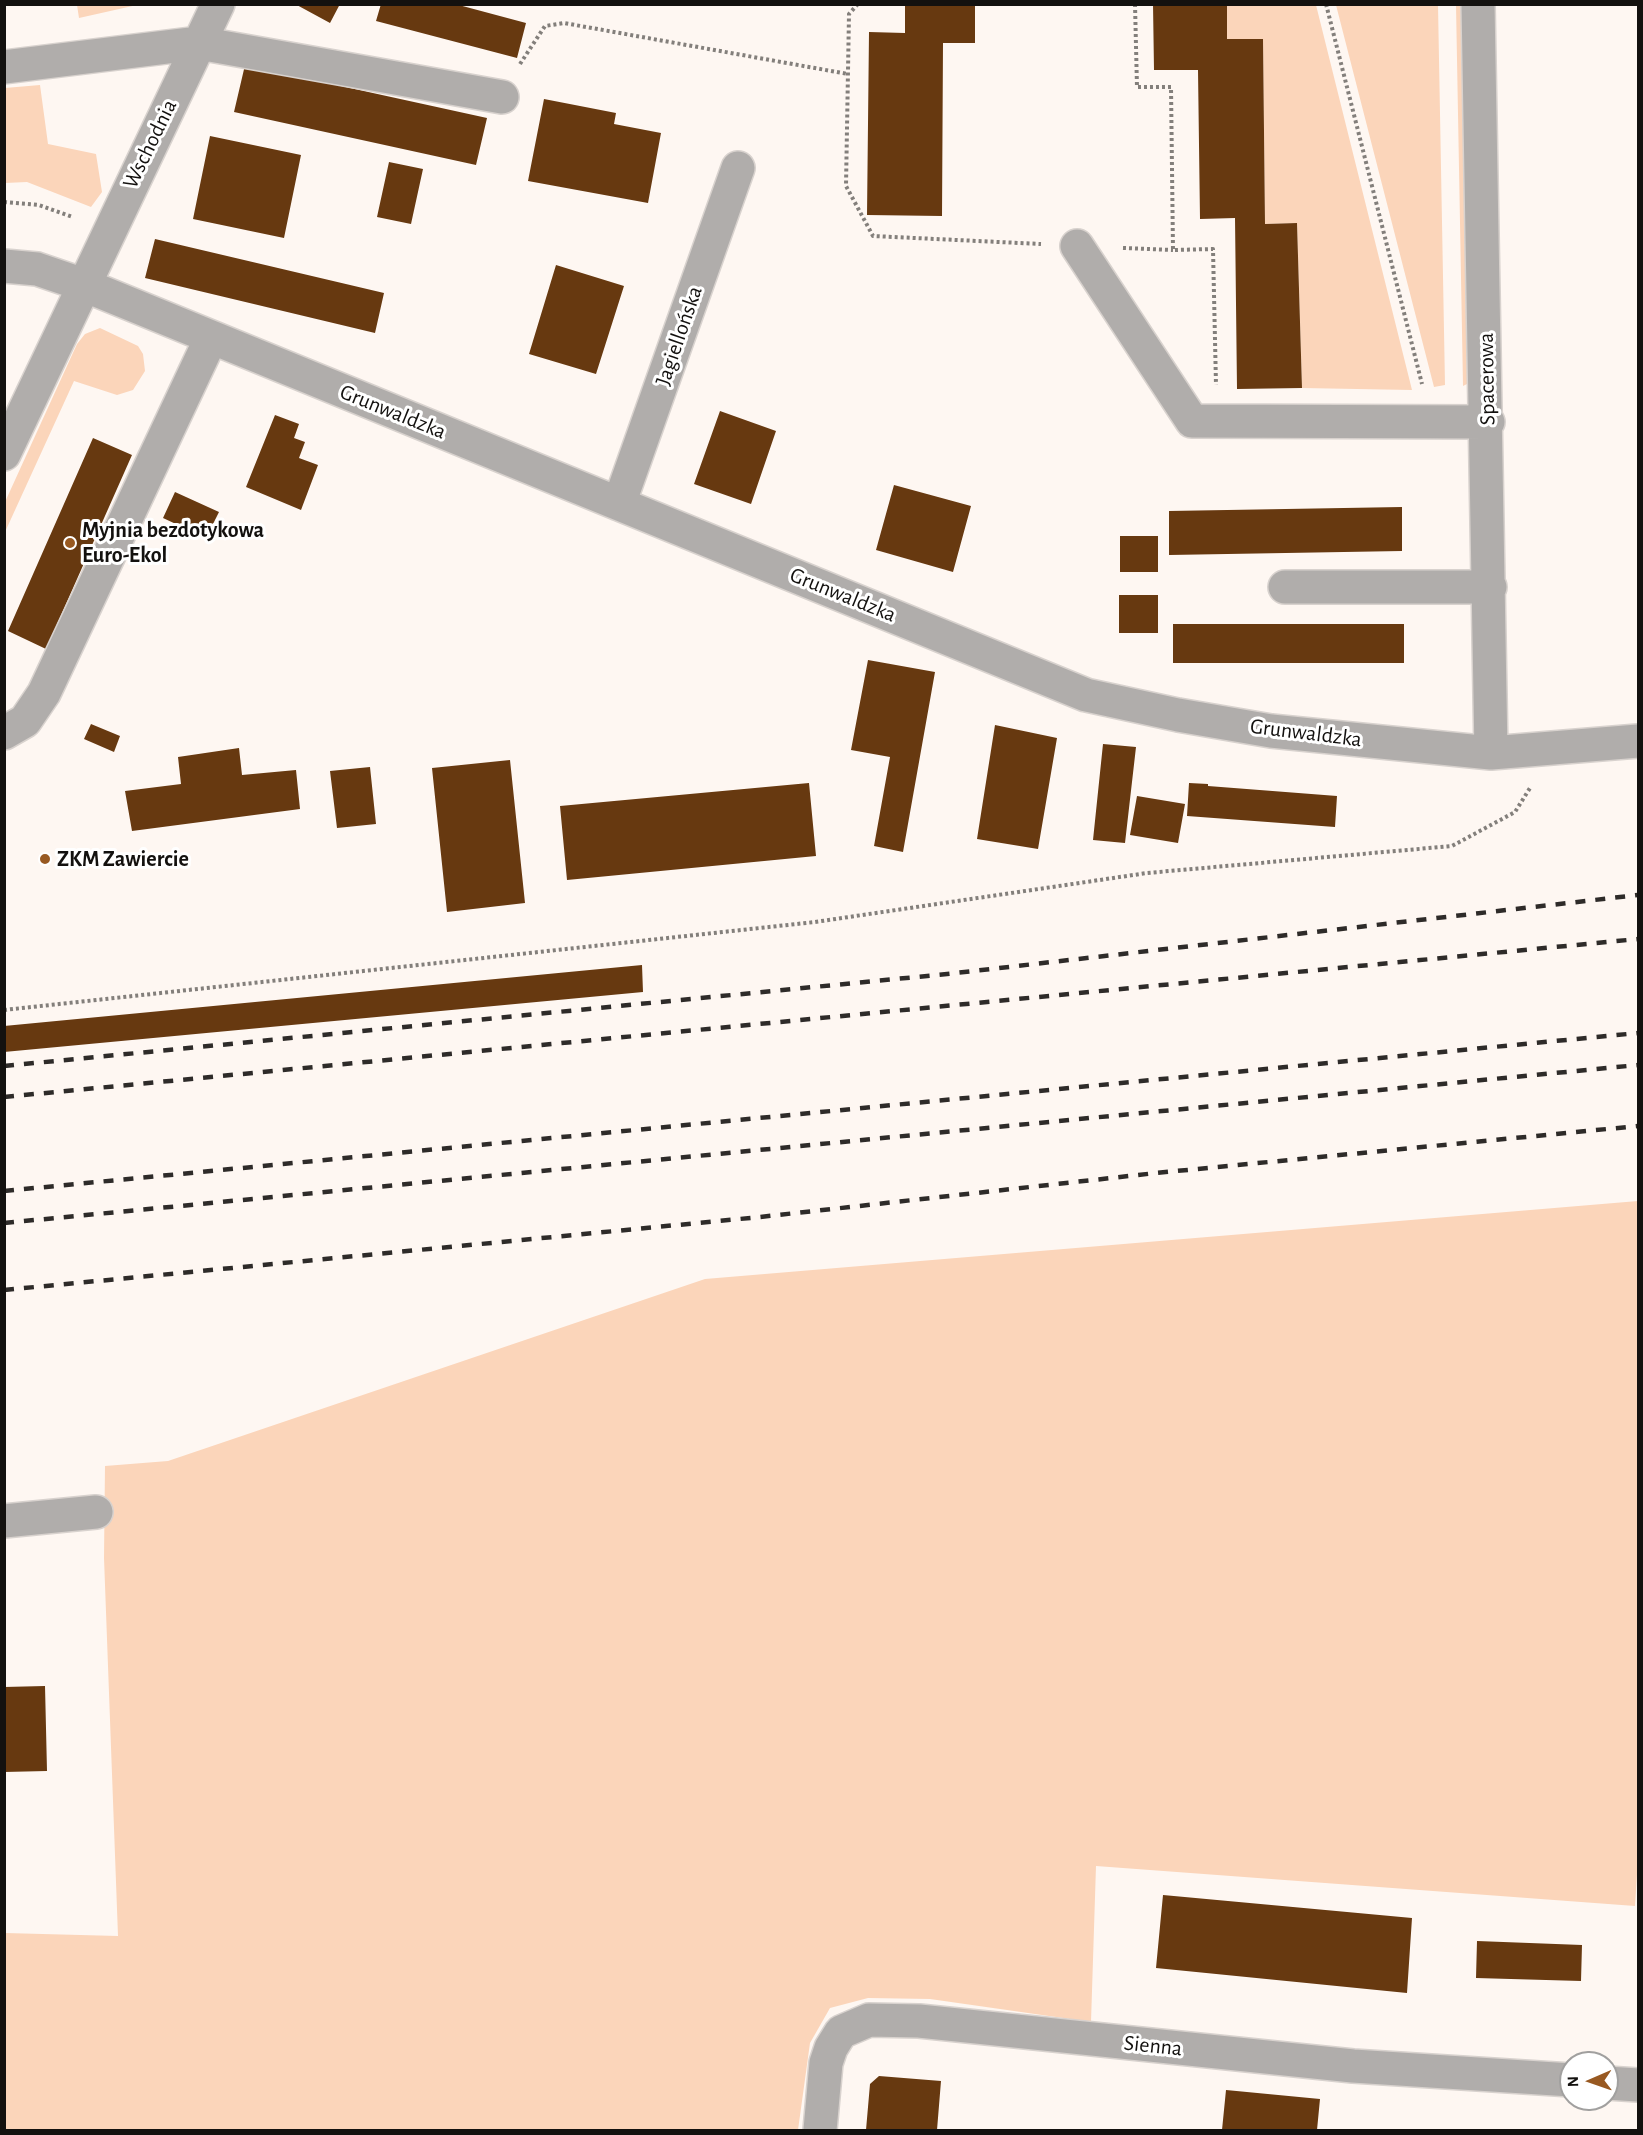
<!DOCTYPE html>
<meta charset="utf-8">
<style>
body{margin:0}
#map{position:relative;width:1643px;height:2135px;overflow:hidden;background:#fef7f2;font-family:"Alegreya Sans",sans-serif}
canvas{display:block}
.frame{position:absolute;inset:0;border:6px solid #13110f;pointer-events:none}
.north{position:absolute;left:1559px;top:2051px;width:60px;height:60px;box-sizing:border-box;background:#fff;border:2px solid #a1a09f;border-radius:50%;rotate:268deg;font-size:16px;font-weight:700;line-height:24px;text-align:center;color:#13110f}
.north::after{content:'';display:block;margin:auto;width:21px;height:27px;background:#985921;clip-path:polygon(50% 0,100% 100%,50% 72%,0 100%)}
</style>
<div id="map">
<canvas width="1643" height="2135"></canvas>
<div class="frame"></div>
<div class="north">N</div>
</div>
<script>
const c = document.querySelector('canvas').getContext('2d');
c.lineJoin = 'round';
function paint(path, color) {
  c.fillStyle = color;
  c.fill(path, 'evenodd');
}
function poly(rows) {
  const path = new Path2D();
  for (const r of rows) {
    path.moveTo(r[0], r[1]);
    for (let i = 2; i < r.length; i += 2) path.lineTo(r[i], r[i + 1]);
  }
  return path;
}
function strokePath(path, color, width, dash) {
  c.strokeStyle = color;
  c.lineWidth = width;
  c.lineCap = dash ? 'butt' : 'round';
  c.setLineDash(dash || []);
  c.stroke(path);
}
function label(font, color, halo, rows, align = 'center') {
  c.font = font + ' "Alegreya Sans",sans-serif';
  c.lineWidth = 6;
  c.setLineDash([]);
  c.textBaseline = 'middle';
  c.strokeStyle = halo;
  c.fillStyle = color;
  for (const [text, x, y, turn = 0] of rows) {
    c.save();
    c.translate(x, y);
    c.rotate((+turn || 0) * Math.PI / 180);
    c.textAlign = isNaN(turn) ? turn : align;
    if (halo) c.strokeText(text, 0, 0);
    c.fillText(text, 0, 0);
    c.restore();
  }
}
const green = poly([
 [77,5,77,4,137,5,79,18],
 [1227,5,1316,5,1412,390,1302,388,1297,223,1265,224,1263,39,1227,39],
 [1336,5,1438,5,1445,385,1434,387],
 [1456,5,1461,5,1467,384,1463,386],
 [40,85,48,144,96,154,102,192,91,207,27,182,5,183,5,88],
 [100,328,138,346,143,354,145,371,133,390,117,395,74,381,5,532,5,502,77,344,85,334],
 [1638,1201,1638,1859,1635,1906,1096,1866,1091,2022,930,1999,868,1998,830,2008,810,2043,798,2130,5,2130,5,1933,118,1936,104,1558,105,1466,168,1461,705,1279]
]);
const building = poly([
 [295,4,340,4,330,23],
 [381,4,455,4,526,23,517,58,376,21],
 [905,4,975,4,975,43,943,43,942,216,867,215,869,32,905,33],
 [1153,4,1227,4,1227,39,1263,39,1265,224,1297,223,1302,388,1237,389,1235,218,1200,219,1198,70,1154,70],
 [245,65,487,118,476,165,234,112],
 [544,99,616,113,614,124,661,133,648,203,528,181],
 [210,136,301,155,284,238,193,219],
 [389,162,423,169,411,224,377,217],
 [155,239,384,293,375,333,145,278],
 [556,265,624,286,596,374,529,354],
 [720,411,776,431,751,504,694,484],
 [275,415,299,424,294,438,305,442,299,458,318,465,301,510,246,487],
 [93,438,132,455,46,649,8,631],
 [894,485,971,506,953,572,876,550],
 [175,492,219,512,206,538,163,518],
 [1402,507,1402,551,1169,555,1169,511],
 [1120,536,1158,536,1158,572,1120,572],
 [1119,595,1158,595,1158,633,1119,633],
 [1173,624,1404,624,1404,663,1173,663],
 [868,660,935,672,903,852,874,846,890,757,851,750],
 [91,724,120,736,114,752,84,739],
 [995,725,1057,738,1038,849,977,839],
 [1103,744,1136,747,1125,843,1093,840],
 [239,748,242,775,296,770,300,809,132,831,125,791,181,784,178,757],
 [510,760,525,903,447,912,432,768],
 [370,767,376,824,337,828,330,771],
 [809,783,816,856,567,880,560,806],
 [1189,783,1208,784,1208,786,1337,796,1335,827,1187,816],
 [1137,796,1185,804,1178,843,1130,835],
 [642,965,643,992,4,1052,4,1026],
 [45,1686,47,1771,4,1772,4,1687],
 [1163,1895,1412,1918,1407,1993,1156,1968],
 [1477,1941,1582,1945,1581,1981,1476,1978],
 [879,2076,941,2081,937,2130,866,2130,870,2084],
 [1226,2090,1320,2099,1317,2130,1222,2130]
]);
const path = poly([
 [858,4,849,14,846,186,873,236,1041,244],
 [1135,4,1137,87,1171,87,1173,250,1213,249,1216,385],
 [1326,4,1422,384],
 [520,64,545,26,564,23,848,74],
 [4,202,39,205,73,217],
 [1123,248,1173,250],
 [4,1010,815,922,1147,873,1452,846,1515,812,1530,788]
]);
const minor = poly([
 [1478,4,1491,753],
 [4,67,199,43,502,97],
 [1077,246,1192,421,1488,422],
 [4,266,37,269,84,285,1086,695,1178,715,1271,731,1491,753,1638,741],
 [4,454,218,4],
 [619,504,738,168],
 [1285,587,1490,587],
 [4,733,25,721,44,693,211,338],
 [4,1521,96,1512],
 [1607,2083,1638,2085],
 [820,2130,826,2063,831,2048,841,2032,869,2020,919,2021,1353,2066,1571,2080]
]);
const rail = poly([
 [4,1066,947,974,1638,895],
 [4,1097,1638,939],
 [4,1191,1638,1033],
 [4,1223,1638,1065],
 [4,1290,760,1217,1156,1173,1638,1126]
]);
const markers = [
 [70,543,6,"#985921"],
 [45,859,6,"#985921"]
];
const streetNames = [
 ["Wschodnia",150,144,-64],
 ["Jagiellońska",679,336,-71],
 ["Spacerowa",1487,379,-91],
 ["Grunwaldzka",393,412,22],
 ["Grunwaldzka",843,595,22],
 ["Grunwaldzka",1306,733,7],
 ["Sienna",1153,2046,6]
];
const poiNames = [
 ["Myjnia bezdotykowa",82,530],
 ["Euro-Ekol",82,555],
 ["ZKM Zawiercie",57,859]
];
paint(green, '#fbd5ba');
paint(building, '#673910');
strokePath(minor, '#d8d2ce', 36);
strokePath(path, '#837f7b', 4, [3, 3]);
strokePath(minor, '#b0adab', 33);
strokePath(rail, '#2e2b29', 4.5, [10, 10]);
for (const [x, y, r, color] of markers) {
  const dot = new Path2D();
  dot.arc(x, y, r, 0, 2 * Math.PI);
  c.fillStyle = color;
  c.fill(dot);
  strokePath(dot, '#fff', 2);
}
label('22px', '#13110f', '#fff', streetNames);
label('bold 22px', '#13110f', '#fff', poiNames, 'left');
</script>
